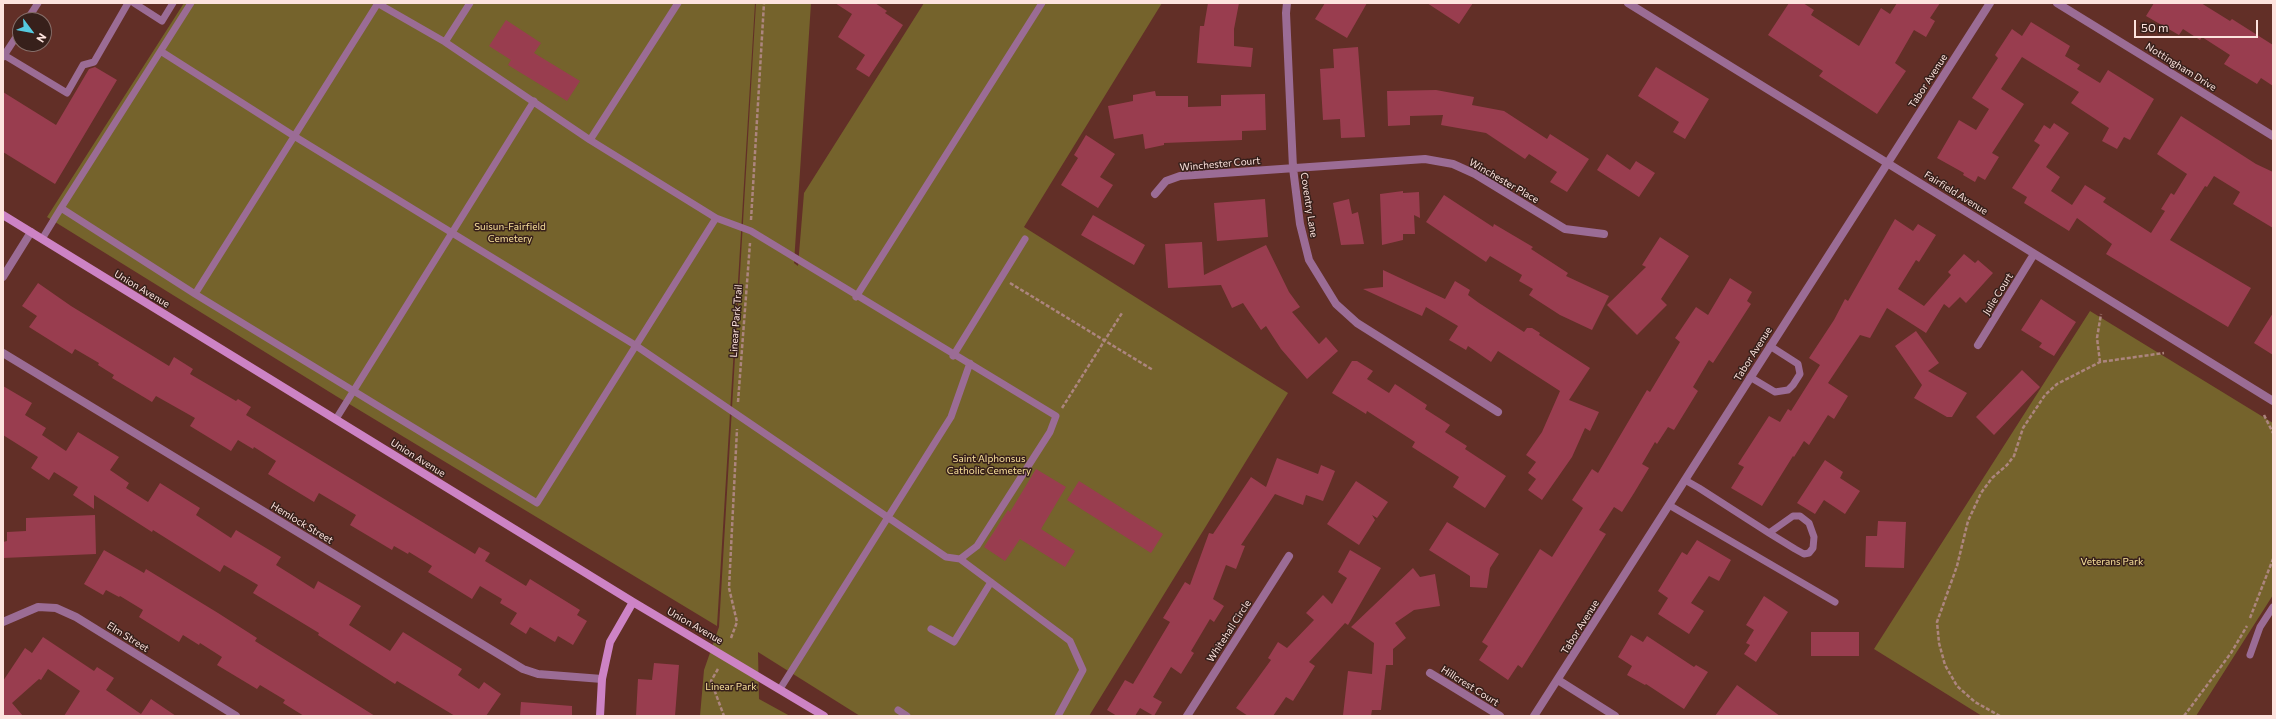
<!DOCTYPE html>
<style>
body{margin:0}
#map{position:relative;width:2276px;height:719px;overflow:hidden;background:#622f27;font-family:Commissioner,sans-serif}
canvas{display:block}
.frame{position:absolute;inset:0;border:4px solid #fde3de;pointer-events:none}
.north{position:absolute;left:12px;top:12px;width:40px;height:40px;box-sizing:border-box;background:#37201b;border:1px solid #866e69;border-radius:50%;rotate:122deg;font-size:11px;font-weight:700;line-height:16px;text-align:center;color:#fde3de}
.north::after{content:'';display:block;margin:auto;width:14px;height:18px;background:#55cadf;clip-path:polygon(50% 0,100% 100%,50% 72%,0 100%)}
.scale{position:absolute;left:2134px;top:20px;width:124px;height:18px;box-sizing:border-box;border:2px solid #fde3de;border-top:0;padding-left:5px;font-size:12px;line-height:14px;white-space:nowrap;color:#fde3de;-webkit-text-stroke:3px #37201b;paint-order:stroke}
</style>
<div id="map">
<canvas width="2276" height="719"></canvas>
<div class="frame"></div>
<div class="north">N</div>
<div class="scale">50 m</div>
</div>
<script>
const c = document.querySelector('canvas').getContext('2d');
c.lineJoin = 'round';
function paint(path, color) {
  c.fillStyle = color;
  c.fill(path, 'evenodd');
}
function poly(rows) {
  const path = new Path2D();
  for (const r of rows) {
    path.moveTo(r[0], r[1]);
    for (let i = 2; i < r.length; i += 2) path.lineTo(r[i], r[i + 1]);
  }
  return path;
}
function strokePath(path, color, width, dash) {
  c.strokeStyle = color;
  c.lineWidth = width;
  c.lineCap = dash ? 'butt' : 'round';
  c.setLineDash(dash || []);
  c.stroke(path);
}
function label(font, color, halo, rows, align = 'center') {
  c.font = font + ' Commissioner,sans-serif';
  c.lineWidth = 3;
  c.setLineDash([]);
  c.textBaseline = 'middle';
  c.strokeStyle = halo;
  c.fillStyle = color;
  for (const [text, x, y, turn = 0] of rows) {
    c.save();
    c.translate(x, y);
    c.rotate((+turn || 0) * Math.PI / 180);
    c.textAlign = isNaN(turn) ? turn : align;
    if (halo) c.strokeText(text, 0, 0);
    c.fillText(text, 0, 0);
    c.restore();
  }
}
const green = poly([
 [184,3,755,3,717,626,336,396,47,217],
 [756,3,811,3,794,263,798,266,804,193,924,3,1162,3,1024,227,1288,393,1089,716,860,716,758,652,759,699,790,716,700,716,704,670,719,627],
 [2090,311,2273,423,2273,595,2196,716,1982,716,1874,649]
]);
const building = poly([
 [835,3,875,3,887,11,885,13,903,25,869,77,856,69,865,55,838,37,852,14],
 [1208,3,1239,3,1234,29,1234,46,1253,48,1251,67,1197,63,1200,26,1204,26],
 [1325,3,1367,3,1347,38,1315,19],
 [1427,3,1473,3,1459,24],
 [1789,3,1803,3,1814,10,1811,15,1859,46,1881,8,1890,14,1897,3,1940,3,1930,18,1935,21,1926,37,1914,30,1895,63,1906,71,1877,114,1819,76,1823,71,1768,35],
 [2154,3,2201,3,2230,21,2232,19,2273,45,2273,86,2261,78,2257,84,2224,64,2230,55,2202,37,2200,40,2183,29,2179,35,2146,16],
 [506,20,541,43,534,53,580,81,567,101,508,65,511,60,489,46],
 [2031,22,2070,46,2065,56,2080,65,2077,69,2100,83,2108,70,2154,99,2130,140,2124,137,2117,149,2102,141,2109,128,2071,103,2079,92,2022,57,2001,89,2024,104,1992,153,1999,157,1985,180,1978,176,1975,182,1963,175,1964,173,1937,158,1959,120,1976,130,1989,109,1972,98,1998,58,1995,55,2012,29,2022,36],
 [1358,47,1365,137,1341,138,1340,119,1323,120,1320,69,1334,68,1333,49],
 [95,67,117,80,55,184,3,152,3,92,56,125,89,69],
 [1656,67,1709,99,1685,139,1673,132,1679,122,1638,96],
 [1436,90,1474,97,1472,105,1504,111,1547,139,1550,134,1589,159,1567,192,1550,182,1557,172,1529,154,1525,159,1486,133,1441,125,1443,115,1410,116,1410,125,1388,126,1387,91],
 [1155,91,1156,96,1188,96,1188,107,1221,106,1221,95,1265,94,1266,130,1242,131,1242,140,1164,143,1164,145,1145,149,1143,134,1114,139,1108,106,1133,101,1133,95],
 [2181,116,2256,164,2273,172,2273,228,2233,204,2240,192,2214,176,2207,187,2205,186,2170,240,2251,288,2228,327,2106,254,2112,244,2077,218,2069,231,2024,203,2027,197,2012,188,2040,145,2034,141,2044,125,2050,129,2054,123,2069,133,2046,167,2060,177,2051,191,2072,205,2085,185,2106,198,2103,202,2151,233,2165,211,2161,209,2171,193,2174,195,2187,174,2157,154],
 [1086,135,1115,154,1100,177,1113,185,1098,208,1061,185,1078,158,1074,155],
 [1607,154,1630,170,1636,161,1655,173,1639,197,1597,170],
 [1403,191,1403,193,1419,192,1420,218,1414,215,1415,234,1403,234,1403,240,1382,245,1380,194],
 [1444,195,1493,227,1494,224,1533,247,1531,249,1568,273,1566,276,1609,296,1592,330,1560,315,1529,295,1533,289,1519,281,1522,275,1490,256,1486,262,1426,222],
 [1265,199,1268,237,1217,241,1214,203],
 [1349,199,1352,214,1358,212,1364,244,1341,245,1333,203],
 [1093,215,1145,245,1134,265,1081,235],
 [1895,219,1913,231,1918,224,1936,235,1919,262,1916,260,1898,289,1924,306,1951,275,1948,272,1964,254,1975,263,1978,260,1993,273,1966,303,1960,297,1949,308,1944,304,1926,333,1887,308,1870,338,1860,335,1828,383,1848,396,1834,419,1828,415,1809,445,1804,441,1794,457,1793,456,1762,506,1731,488,1744,467,1738,464,1769,416,1780,422,1788,409,1791,411,1820,365,1809,358,1834,320,1845,299,1848,301],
 [1660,237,1689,256,1661,299,1667,305,1637,335,1607,305,1646,267,1642,265],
 [1202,242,1204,275,1266,245,1289,292,1300,307,1292,312,1319,344,1326,337,1338,351,1307,379,1281,349,1266,326,1261,330,1243,303,1232,308,1221,285,1168,288,1165,244],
 [1383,270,1445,299,1455,281,1470,290,1468,295,1479,303,1524,332,1527,328,1532,328,1540,333,1539,335,1590,368,1569,400,1599,412,1590,431,1585,428,1572,457,1542,500,1528,490,1536,479,1528,473,1536,462,1526,455,1542,432,1560,391,1498,351,1491,362,1468,346,1466,350,1449,340,1458,326,1426,307,1422,316,1363,289,1383,287],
 [1730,278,1752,292,1747,301,1751,304,1713,363,1709,360,1693,387,1698,391,1674,430,1668,427,1657,444,1655,442,1642,464,1649,468,1634,493,1622,512,1614,507,1599,530,1606,534,1522,668,1518,665,1508,680,1479,660,1488,646,1482,642,1540,549,1552,557,1583,508,1572,500,1592,469,1598,473,1647,390,1650,392,1680,342,1675,338,1696,307,1708,315],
 [38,283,71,306,169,366,174,357,193,369,190,374,236,401,238,399,251,407,246,415,475,554,479,547,490,553,485,561,526,586,530,579,580,610,577,615,587,621,573,645,558,636,555,642,530,627,526,634,510,624,517,613,500,603,502,599,480,586,472,599,428,572,432,566,409,552,408,554,394,546,392,550,350,525,356,515,319,493,314,502,268,474,276,461,254,447,253,449,238,440,231,451,190,426,195,418,156,396,152,402,112,378,114,375,98,365,99,363,75,349,72,354,29,327,37,316,22,306],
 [2041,299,2076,322,2054,356,2039,347,2042,343,2021,330],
 [2273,313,2273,355,2254,343],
 [1916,331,1939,363,1928,371,1967,393,1952,417,1947,417,1914,398,1922,385,1895,346],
 [1352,361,1357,361,1373,371,1367,379,1389,393,1395,384,1427,405,1425,409,1450,425,1445,432,1467,446,1465,449,1506,476,1485,508,1453,487,1459,477,1412,447,1415,442,1367,411,1366,414,1332,393],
 [2022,370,2040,387,1994,435,1976,417],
 [3,386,32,403,25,415,46,428,42,435,66,451,78,432,119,457,110,470,129,483,126,488,148,502,160,483,200,508,196,515,231,538,236,530,281,557,276,565,292,575,314,589,318,581,361,606,349,625,390,651,403,632,462,669,458,675,479,689,484,682,501,694,486,716,455,716,397,681,395,684,318,635,319,633,253,593,258,585,224,565,220,572,153,530,152,532,94,495,94,509,73,495,78,487,54,472,49,480,31,468,38,457,3,435],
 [1277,458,1318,474,1321,465,1335,471,1323,501,1306,495,1303,505,1275,494,1241,545,1245,546,1236,569,1226,565,1213,599,1224,606,1214,622,1210,619,1191,651,1194,653,1181,674,1171,667,1153,697,1162,702,1154,716,1140,708,1135,716,1117,716,1107,710,1125,680,1133,684,1170,622,1163,618,1185,582,1190,585,1209,533,1213,534,1251,477,1266,487],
 [1825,460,1843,472,1840,478,1860,491,1845,514,1824,500,1815,514,1797,503],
 [1036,469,1066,487,1041,529,1075,551,1065,567,1020,539,1005,561,984,547,1008,510,1010,512],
 [1079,481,1163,534,1151,553,1067,500],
 [1356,481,1388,502,1377,518,1372,515,1375,520,1359,545,1327,524],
 [95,515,96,554,3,558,3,542,7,541,7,532,26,531,26,518],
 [1878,521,1906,522,1904,568,1865,567,1866,536,1877,536],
 [1447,522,1499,554,1490,568,1487,588,1470,587,1470,576,1429,550],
 [1697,540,1731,560,1719,581,1709,576,1691,603,1704,611,1689,634,1658,614,1668,598,1658,591,1682,552,1687,555],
 [104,550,144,573,146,569,218,613,257,638,255,641,375,716,304,716,283,703,285,700,260,685,257,689,217,665,222,657,200,643,199,645,183,635,179,642,139,617,143,610,120,596,119,597,106,590,103,595,84,584],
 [1350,550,1381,568,1348,625,1345,623,1309,662,1315,666,1293,701,1286,697,1273,716,1248,716,1236,708,1271,660,1268,658,1278,642,1287,648,1314,620,1306,613,1323,595,1332,604,1347,578,1338,572],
 [1413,568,1420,577,1435,574,1440,606,1414,610,1395,623,1406,638,1393,649,1393,665,1386,665,1381,710,1372,710,1371,716,1343,715,1348,671,1372,674,1374,643,1351,627],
 [1764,596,1788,612,1756,662,1744,654,1750,645,1746,643,1754,630,1746,625],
 [1811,632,1859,632,1859,656,1811,656],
 [1631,635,1643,642,1647,636,1694,667,1696,665,1708,672,1684,709,1646,684,1645,685,1627,675,1632,666,1618,657],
 [43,637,94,671,97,667,114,678,106,690,141,714,151,699,176,716,64,716,80,691,48,669,41,680,39,679,12,703,23,716,3,716,3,681,25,648,32,653],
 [654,663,679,665,675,716,636,716,638,679,652,680],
 [1737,685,1780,716,1715,716],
 [521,702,572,706,572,716,520,716]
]);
const path = poly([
 [751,220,764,3],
 [1010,283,1153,370],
 [2100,362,2097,338,2101,314],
 [738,402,750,243],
 [1062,408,1122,313],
 [2264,415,2273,433],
 [2250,618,2273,559],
 [731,638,737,622,729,588,737,429],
 [718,669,711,681,724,716],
 [2000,716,1975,702,1957,686,1945,665,1939,643,1937,622,1957,566,1968,521,1981,493,1992,478,2007,465,2014,456,2023,428,2045,395,2057,384,2100,362,2164,353],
 [2184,716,2231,653,2247,626]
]);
const lane = poly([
 [134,3,162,21,173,3],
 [191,3,61,208,195,294,537,503,716,218],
 [27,20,38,3],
 [445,42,470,3],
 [162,52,294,136,635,345,946,557,960,559,977,546,1050,432,1056,416,751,231,716,218,590,140,445,42,377,3],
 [4,55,67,93,83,65,94,62,128,3],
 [3,57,20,31],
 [590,140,678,3],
 [42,239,61,208],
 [195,294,378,3],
 [856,297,1042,3],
 [953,356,1025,239],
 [1750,377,1775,392,1788,390,1793,385,1800,374,1798,364,1770,346],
 [336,419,534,101],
 [1685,480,1699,488,1769,533,1795,549,1804,554,1809,553,1813,548,1814,537,1809,523,1800,516,1793,516,1769,533],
 [1669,505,1835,602],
 [960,559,1070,641,1083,670,1058,716],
 [931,629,954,642,991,582],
 [2250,655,2260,627,2273,607],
 [780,689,951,417,970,363],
 [898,710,907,716]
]);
const street = poly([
 [1287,3,1286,13,1293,168,1300,224,1309,260,1336,304,1357,323,1498,412],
 [1628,3,2273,401],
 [2057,3,2273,136],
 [1155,194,1166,181,1180,176,1425,159,1453,164,1475,174,1565,229,1604,234],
 [3,277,31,232],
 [1978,345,2034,254],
 [3,353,523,669,538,674,602,679],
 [3,622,38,607,56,608,76,617,236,716],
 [1430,673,1500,716],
 [1558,680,1615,716],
 [1187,716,1289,556],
 [1534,716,1990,3]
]);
const secondary = poly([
 [3,215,633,602,824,716],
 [600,716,602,679,610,642,633,602]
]);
const streetNames = [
 ["Nottingham Drive",2181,67,32],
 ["Tabor Avenue",1928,81,-57],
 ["Winchester Court",1220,164,-5],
 ["Winchester Place",1504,181,30],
 ["Fairfield Avenue",1956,193,32],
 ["Coventry Lane",1309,205,81],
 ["Union Avenue",142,289,31],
 ["Julie Court",1998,294,-58],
 ["Linear Park Trail",736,321,-86],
 ["Tabor Avenue",1753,354,-58],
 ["Union Avenue",418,458,32],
 ["Hemlock Street",302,523,31],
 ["Union Avenue",695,626,30],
 ["Tabor Avenue",1580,627,-58],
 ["Whitehall Circle",1229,631,-57],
 ["Elm Street",128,637,32],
 ["Hillcrest Court",1470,686,32]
];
const parkNames = [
 ["Suisun-Fairfield",510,227],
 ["Cemetery",510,239],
 ["Saint Alphonsus",989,459],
 ["Catholic Cemetery",989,471],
 ["Veterans Park",2112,562],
 ["Linear Park",731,687]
];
paint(green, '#75632c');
paint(building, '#993d4f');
strokePath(path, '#ac857e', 2.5, [4, 2]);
strokePath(lane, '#9b6c95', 7);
strokePath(street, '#9b6c95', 8);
strokePath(secondary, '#cd83c5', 8);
label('10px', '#fde3de', '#37201b', streetNames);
label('10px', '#f8e09a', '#37201b', parkNames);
</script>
